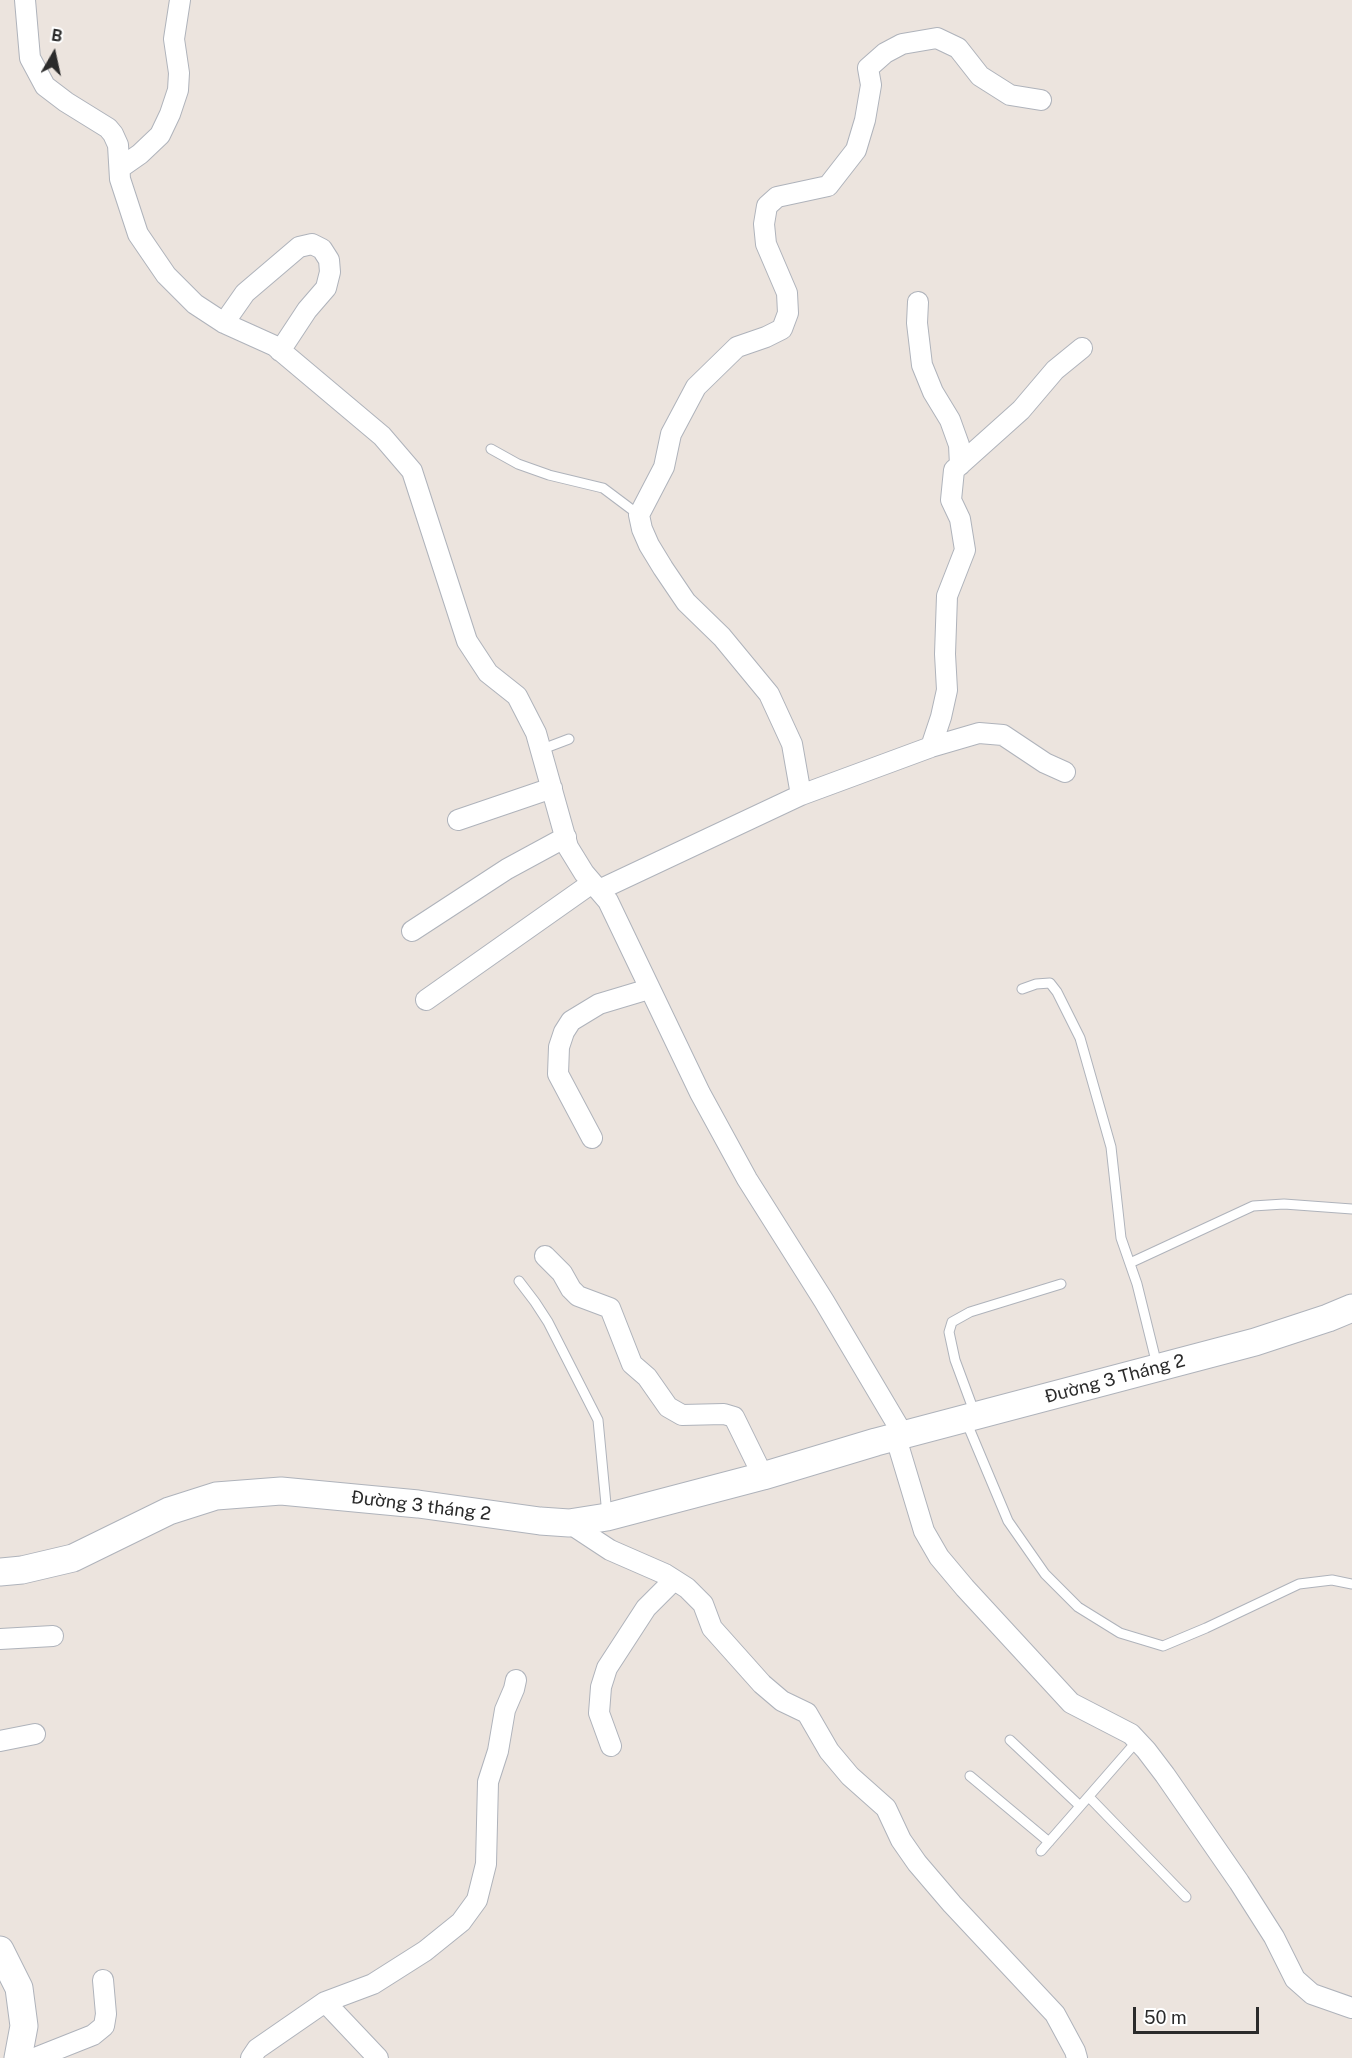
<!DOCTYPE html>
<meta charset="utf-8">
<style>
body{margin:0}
#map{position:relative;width:1352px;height:2058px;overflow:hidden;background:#ece4de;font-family:"Public Sans",sans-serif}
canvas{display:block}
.north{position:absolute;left:24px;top:24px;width:60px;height:60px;-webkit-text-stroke:4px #fff;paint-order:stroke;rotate:9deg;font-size:16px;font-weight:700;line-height:24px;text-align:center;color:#2b2b2b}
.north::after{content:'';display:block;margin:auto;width:21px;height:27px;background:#2b2b2b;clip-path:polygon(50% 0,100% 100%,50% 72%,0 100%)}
.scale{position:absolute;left:1133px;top:2007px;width:126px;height:27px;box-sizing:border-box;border:3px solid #2b2b2b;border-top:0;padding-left:8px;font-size:18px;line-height:21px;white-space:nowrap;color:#2b2b2b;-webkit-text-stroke:4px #fff;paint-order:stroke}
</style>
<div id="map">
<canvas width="1352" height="2058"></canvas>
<div class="north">B</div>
<div class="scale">50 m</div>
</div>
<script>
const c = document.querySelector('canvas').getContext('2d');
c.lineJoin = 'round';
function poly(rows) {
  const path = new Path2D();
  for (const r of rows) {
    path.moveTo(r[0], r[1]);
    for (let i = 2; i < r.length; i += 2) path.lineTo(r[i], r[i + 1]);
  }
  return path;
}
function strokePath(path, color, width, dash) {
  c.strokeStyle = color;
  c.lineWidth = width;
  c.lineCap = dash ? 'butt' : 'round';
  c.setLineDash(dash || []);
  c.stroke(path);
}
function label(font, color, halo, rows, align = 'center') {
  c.font = font + ' "Public Sans",sans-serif';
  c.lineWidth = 6;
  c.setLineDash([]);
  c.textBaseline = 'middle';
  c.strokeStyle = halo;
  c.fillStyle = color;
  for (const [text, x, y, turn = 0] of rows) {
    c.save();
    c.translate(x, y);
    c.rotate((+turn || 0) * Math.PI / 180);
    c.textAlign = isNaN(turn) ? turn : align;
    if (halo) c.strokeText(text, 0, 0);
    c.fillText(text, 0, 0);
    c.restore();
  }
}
const lane = poly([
 [491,449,518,464,549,475,603,488,639,515],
 [540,750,569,739],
 [1022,989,1036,984,1050,983,1057,992,1080,1038,1111,1147,1121,1238,1137,1284,1157,1365],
 [1130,1263,1253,1206,1284,1204,1352,1209],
 [519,1281,535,1302,548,1322,598,1420,607,1515],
 [975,1414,955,1360,949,1332,952,1322,970,1312,1061,1284],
 [966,1421,1008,1521,1045,1574,1078,1607,1120,1633,1163,1646,1206,1628,1299,1584,1332,1580,1352,1584],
 [1010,1740,1080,1806],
 [970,1776,1049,1842],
 [1089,1797,1186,1897],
 [1041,1851,1137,1741]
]);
const street = poly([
 [25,0,30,58,45,86,66,102,108,128,113,134,118,145,120,179,138,234,166,275,195,304,224,323,275,346,382,436,412,471,467,641,488,673,517,696,536,733,568,847,584,873,608,901,700,1093,747,1179,824,1301,904,1436],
 [120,168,140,154,160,135,170,114,178,90,179,73,174,39,180,0],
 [918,302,917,323,922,365,933,392,950,420,959,445,960,465],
 [224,323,245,293,299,247,312,244,322,249,329,260,330,272,326,288,307,310,280,351],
 [931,747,941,717,947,690,945,654,947,596,965,550,960,519,951,500,954,470,1021,410,1055,370,1082,348],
 [801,795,792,744,769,694,722,637,686,602,663,568,649,545,642,529,639,515,664,467,671,434,696,387,737,347,766,337,782,329,788,313,787,293,766,244,764,224,767,206,777,197,828,186,856,150,865,120,871,85,868,68,885,53,902,44,937,38,958,48,980,76,1010,95,1041,100],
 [458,820,552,788],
 [599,890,801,795,931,747,979,733,1003,735,1045,763,1065,772],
 [412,931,507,869,566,837],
 [426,1000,592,883],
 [592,1138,558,1074,559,1047,564,1032,571,1021,599,1004,649,989],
 [545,1256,562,1273,571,1289,578,1296,610,1308,632,1364,647,1377,668,1407,682,1415,724,1414,734,1417,763,1476],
 [896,1438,924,1531,939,1557,965,1588,1071,1703,1131,1734,1146,1750,1165,1775,1239,1882,1274,1937,1295,1979,1312,1994,1352,2008],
 [569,1523,610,1550,665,1574,687,1588,703,1604,712,1628,762,1684,782,1701,807,1713,829,1751,850,1776,886,1808,901,1840,917,1863,952,1904,1055,2014,1075,2051,1077,2058],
 [0,1639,53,1636],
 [0,1741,35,1734],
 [611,1746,599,1713,601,1687,607,1668,646,1608,674,1580],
 [325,2002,378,2058],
 [35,2058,93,2035,104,2026,106,2014,103,1980],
 [251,2058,257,2049,325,2002,373,1984,425,1951,461,1922,477,1900,486,1864,488,1782,498,1751,505,1710,514,1689,516,1680]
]);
const secondary = poly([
 [0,1572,22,1570,73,1558,169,1511,216,1496,281,1491,418,1504,540,1521,569,1523,607,1517,763,1476,876,1442,1255,1342,1328,1318,1352,1308],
 [0,1950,19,1988,24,2026,18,2058]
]);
const streetNames = [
 ["Đường 3 Tháng 2",1115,1379,-15],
 ["Đường 3 tháng 2",421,1506,7]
];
strokePath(lane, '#afb3bb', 11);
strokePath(street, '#afb3bb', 22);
strokePath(secondary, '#afb3bb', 29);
strokePath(lane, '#fff', 9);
strokePath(street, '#fff', 20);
strokePath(secondary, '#fff', 27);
label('18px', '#2b2b2b', '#fff', streetNames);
</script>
